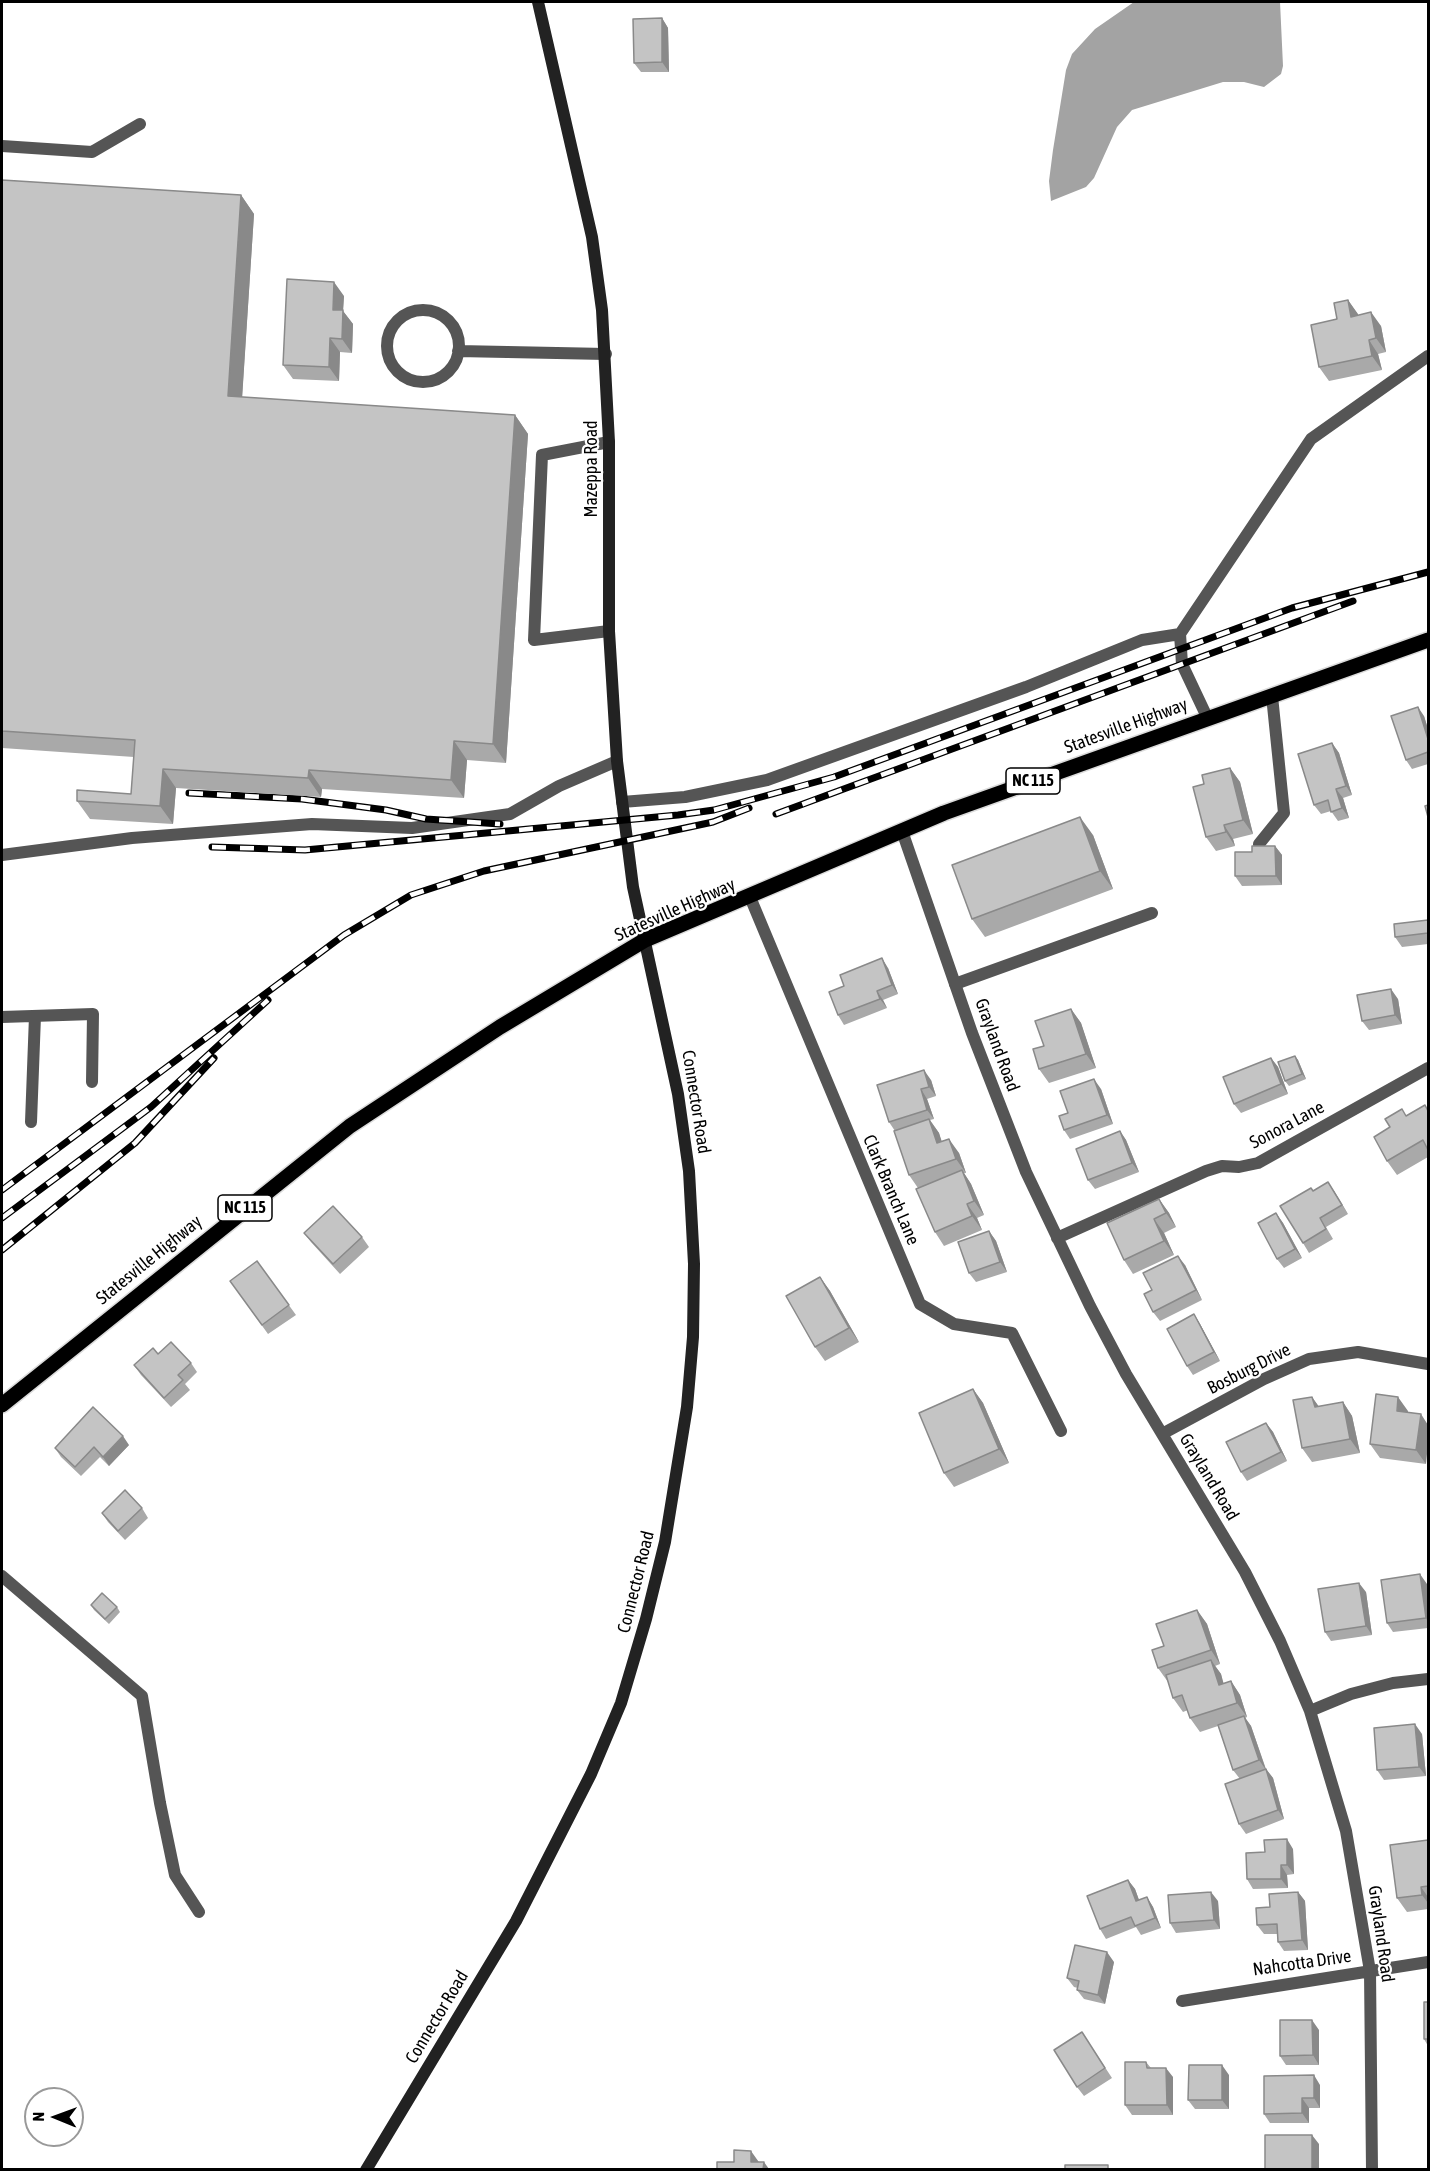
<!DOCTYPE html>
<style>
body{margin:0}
#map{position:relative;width:1430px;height:2171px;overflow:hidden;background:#fff;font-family:"Asap Condensed",sans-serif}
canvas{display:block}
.frame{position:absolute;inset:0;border:3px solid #000;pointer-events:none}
.north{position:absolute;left:24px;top:2087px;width:60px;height:60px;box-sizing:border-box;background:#fff;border:2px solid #999;border-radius:50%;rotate:271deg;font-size:16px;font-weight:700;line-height:24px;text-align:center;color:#000}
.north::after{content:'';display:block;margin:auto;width:21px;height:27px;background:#000;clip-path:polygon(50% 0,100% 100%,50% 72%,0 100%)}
</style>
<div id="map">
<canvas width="1430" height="2171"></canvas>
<div class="frame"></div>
<div class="north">N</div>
</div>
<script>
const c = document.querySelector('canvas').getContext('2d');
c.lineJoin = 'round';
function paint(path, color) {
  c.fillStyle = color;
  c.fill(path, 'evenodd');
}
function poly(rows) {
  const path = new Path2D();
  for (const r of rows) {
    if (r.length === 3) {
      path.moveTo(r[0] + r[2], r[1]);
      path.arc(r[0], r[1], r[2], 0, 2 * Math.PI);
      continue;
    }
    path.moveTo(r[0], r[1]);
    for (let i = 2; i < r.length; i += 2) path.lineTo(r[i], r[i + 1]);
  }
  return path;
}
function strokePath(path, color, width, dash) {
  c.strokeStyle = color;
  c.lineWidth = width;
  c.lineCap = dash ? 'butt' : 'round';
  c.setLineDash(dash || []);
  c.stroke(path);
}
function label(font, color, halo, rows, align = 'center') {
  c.font = font + ' "Asap Condensed",sans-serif';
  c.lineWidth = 4.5;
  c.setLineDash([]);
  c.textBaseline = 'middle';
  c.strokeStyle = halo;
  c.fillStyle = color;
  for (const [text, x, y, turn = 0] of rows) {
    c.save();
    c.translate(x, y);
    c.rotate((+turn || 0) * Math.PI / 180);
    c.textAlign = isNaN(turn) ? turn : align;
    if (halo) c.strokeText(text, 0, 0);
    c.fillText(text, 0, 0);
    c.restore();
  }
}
const water = poly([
 [1134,2,1280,2,1283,66,1281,74,1264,87,1244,82,1223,82,1132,110,1117,127,1094,178,1086,187,1051,201,1049,181,1053,150,1066,70,1072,54,1095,29]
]);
const lane = poly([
 [2,146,92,152,140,124],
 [423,346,36],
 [458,351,606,354],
 [609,631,534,640,542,455,609,442],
 [1259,844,1284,813,1272,696],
 [2,855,132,838,312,824,412,828,510,814,559,786,617,761],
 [955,984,1152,913],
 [2,1017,93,1014,92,1082],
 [31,1122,35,1016],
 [2,1576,142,1696,160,1803,175,1875,199,1912]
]);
const street = poly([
 [1207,717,1182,664,1180,634,1311,439,1428,356],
 [622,802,685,797,767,780,1026,687,1142,640,1180,634],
 [902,831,972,1033,1026,1172,1090,1306,1126,1374,1245,1572,1280,1641,1310,1711,1346,1831,1370,1971,1372,2170],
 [750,897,920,1304,954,1324,1012,1333,1061,1431],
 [1057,1238,1206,1171,1222,1166,1239,1167,1258,1163,1428,1068],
 [1162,1434,1264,1379,1309,1359,1358,1352,1428,1364],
 [1310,1711,1351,1694,1393,1683,1428,1679],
 [1182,2001,1428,1962]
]);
const secondary = poly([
 [366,2170,516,1921,591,1774,621,1703,646,1619,665,1542,687,1407,693,1337,694,1264,689,1171,678,1094,633,887,617,761,609,631,609,442,602,310,592,237,538,2]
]);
const primary = poly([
 [2,1405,350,1126,500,1027,645,940,944,813,1428,640]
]);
const rail = poly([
 [189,793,302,799,386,810,426,819,500,824],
 [776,814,1353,601],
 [212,847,305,850,678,815,714,810,834,777,1292,608,1428,572],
 [2,1190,344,935,411,895,484,871,713,822,749,808],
 [2,1218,151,1107,268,1000],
 [2,1250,135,1143,214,1058]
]);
const wall = poly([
 [662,18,668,28,669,72,641,72,634,63],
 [2,180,241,195,254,214,242,397,515,415,528,434,506,763,467,760,464,798,322,789,321,797,176,788,173,824,90,819,77,801,131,794,134,757,2,748],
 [344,296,343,311,353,324,352,353,340,352,339,381,293,379,283,365],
 [1348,300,1358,315,1381,326,1386,352,1378,354,1382,370,1329,381,1319,367,1337,319],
 [1424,716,1428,729,1428,764,1412,769,1406,760],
 [1332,743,1339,753,1352,795,1343,798,1349,818,1338,821,1331,811,1321,814,1314,805],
 [1230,768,1240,782,1253,834,1233,839,1235,846,1216,851,1206,837,1204,784],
 [1093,835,1113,889,985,937,972,919],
 [1275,846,1282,855,1282,885,1242,886,1235,876,1252,852],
 [1428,920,1428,944,1402,947,1395,937],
 [888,968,898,994,883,1000,887,1008,844,1025,838,1015],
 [1398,999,1402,1024,1369,1030,1362,1021],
 [1071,1009,1081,1023,1096,1068,1049,1083,1039,1069,1044,1046],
 [1295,1056,1298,1060,1306,1079,1289,1086,1285,1081],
 [1271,1058,1278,1067,1288,1094,1241,1113,1234,1104],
 [931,1080,936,1096,927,1099,934,1119,930,1120,939,1133,941,1141,959,1153,966,1173,964,1173,971,1184,984,1215,977,1218,982,1230,944,1246,935,1232,918,1188,909,1175,895,1131,889,1122],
 [1101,1089,1113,1124,1070,1139,1064,1130,1068,1113],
 [1428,1110,1428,1157,1397,1175,1387,1161,1390,1127,1406,1116],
 [1120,1131,1126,1140,1139,1172,1095,1189,1088,1180],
 [1313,1190,1334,1191,1348,1214,1326,1227,1333,1239,1309,1253,1303,1243],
 [1159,1199,1169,1213,1176,1227,1164,1233,1174,1255,1133,1274,1124,1260],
 [1276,1213,1283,1223,1302,1258,1284,1268,1277,1259],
 [989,1231,996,1241,1007,1272,976,1282,969,1273],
 [304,1233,362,1237,369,1247,340,1274,311,1242],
 [257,1261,296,1315,268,1334,230,1281],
 [1185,1265,1202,1300,1160,1321,1153,1312,1152,1290],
 [820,1277,830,1291,859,1342,825,1361,815,1347],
 [1194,1314,1200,1324,1220,1361,1193,1375,1187,1366],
 [158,1354,191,1363,197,1372,185,1384,190,1390,171,1407,141,1375,134,1365],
 [973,1389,983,1403,1009,1463,954,1487,944,1473],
 [1312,1397,1319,1407,1343,1402,1352,1416,1360,1453,1312,1462,1302,1448],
 [1408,1411,1408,1413,1426,1464,1380,1458,1370,1444],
 [1266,1423,1273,1432,1287,1461,1247,1481,1241,1472],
 [129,1445,109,1466,100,1457,81,1476,61,1457,55,1448],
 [142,1508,148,1518,125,1540,108,1522,102,1513],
 [1427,1584,1428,1595,1428,1628,1393,1632,1387,1623],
 [1366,1592,1372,1635,1331,1641,1325,1632],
 [91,1605,117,1607,120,1612,109,1624,94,1610],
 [1197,1610,1207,1624,1220,1664,1215,1666,1221,1674,1223,1684,1231,1681,1240,1695,1247,1717,1245,1718,1251,1726,1266,1769,1273,1778,1284,1819,1246,1834,1239,1824,1240,1779,1233,1770,1218,1726,1200,1732,1190,1718,1188,1710,1183,1712,1173,1698,1168,1682,1158,1668,1164,1646],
 [1422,1734,1426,1776,1384,1780,1377,1770],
 [1428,1840,1428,1909,1407,1912,1397,1898],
 [1293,1849,1294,1874,1287,1875,1288,1888,1253,1889,1247,1879,1265,1852],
 [1128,1880,1135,1889,1139,1900,1147,1897,1153,1907,1161,1928,1141,1935,1136,1927,1106,1939,1100,1929],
 [1298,1892,1305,1901,1308,1950,1284,1951,1278,1942,1277,1934,1264,1934,1257,1925,1270,1907],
 [1218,1901,1220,1929,1176,1933,1170,1923],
 [1114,1962,1105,2004,1084,1999,1077,1990,1078,1988,1074,1987,1067,1978],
 [1428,2002,1428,2046,1424,2039],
 [1319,2030,1319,2065,1286,2065,1280,2056],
 [1082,2032,1112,2078,1084,2096,1077,2087],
 [1146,2062,1151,2068,1173,2077,1173,2115,1132,2115,1125,2105],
 [1229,2075,1229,2109,1195,2109,1188,2100],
 [1320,2085,1320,2108,1309,2108,1309,2123,1270,2123,1264,2114]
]);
const shadedWall = poly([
 [662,18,668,28,669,72,662,62],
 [241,195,254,214,241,415,228,396],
 [334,282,344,296,343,311,353,324,352,353,342,339,333,310],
 [1348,300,1358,314,1361,331,1351,317],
 [1371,312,1381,326,1386,352,1376,338],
 [330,338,340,352,339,381,329,367],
 [1369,340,1378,354,1382,370,1372,356],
 [515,415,528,434,506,763,493,744],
 [1418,707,1424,716,1428,729,1428,739],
 [454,741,467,760,464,798,451,780],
 [1332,743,1339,753,1352,795,1346,786],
 [1230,768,1240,782,1253,834,1243,820],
 [163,769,176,788,173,824,160,806],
 [309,770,322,789,321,797,308,778],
 [1336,789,1343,798,1349,818,1342,808],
 [1080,817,1093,835,1113,889,1100,871],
 [1224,825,1233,839,1235,846,1226,832],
 [1275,846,1282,855,1282,885,1276,876],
 [882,958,888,968,898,994,892,985],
 [1391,989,1398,999,1402,1024,1395,1015],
 [877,991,883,1000,887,1008,880,999],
 [1071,1009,1081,1023,1096,1068,1086,1054],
 [1295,1056,1298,1060,1306,1079,1302,1074],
 [1271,1058,1278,1067,1288,1094,1281,1084],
 [924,1070,931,1080,936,1096,929,1087],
 [1094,1079,1101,1089,1113,1124,1107,1115],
 [921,1089,927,1099,934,1119,927,1110],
 [929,1119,939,1133,947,1157,937,1143],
 [1120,1131,1126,1140,1139,1172,1132,1163],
 [949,1139,959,1153,966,1173,956,1159],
 [962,1170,971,1184,984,1215,974,1201],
 [1328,1182,1334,1191,1348,1214,1342,1205],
 [1159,1199,1169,1213,1176,1227,1166,1213],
 [967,1204,977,1218,982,1230,972,1216],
 [1276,1213,1283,1223,1302,1258,1295,1249],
 [1154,1219,1164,1233,1174,1255,1164,1241],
 [989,1231,996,1241,1007,1272,1000,1262],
 [1178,1256,1185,1265,1202,1300,1196,1290],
 [820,1277,830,1291,859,1342,849,1328],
 [1194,1314,1200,1324,1220,1361,1214,1352],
 [973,1389,983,1403,1009,1463,999,1449],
 [1312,1397,1322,1411,1315,1407],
 [1398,1397,1408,1411,1407,1425,1397,1411],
 [1343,1402,1352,1416,1360,1453,1350,1439],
 [1421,1414,1428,1425,1428,1444,1426,1464,1416,1450],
 [1266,1423,1273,1432,1287,1461,1281,1452],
 [123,1436,129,1445,109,1466,103,1457],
 [1420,1574,1427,1584,1428,1595,1428,1622,1426,1618],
 [1359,1583,1366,1592,1372,1635,1366,1626],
 [1197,1610,1207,1624,1220,1664,1211,1650],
 [1211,1660,1221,1674,1228,1699,1219,1685],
 [1231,1681,1240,1695,1247,1717,1237,1703],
 [1244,1716,1251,1726,1266,1770,1259,1760],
 [1415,1724,1422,1734,1426,1776,1419,1767],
 [1266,1769,1273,1778,1284,1819,1278,1810],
 [1287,1839,1293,1849,1294,1874,1287,1865],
 [1281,1865,1287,1875,1288,1888,1281,1879],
 [1128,1880,1135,1889,1143,1911,1136,1901],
 [1421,1887,1428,1897,1428,1903,1422,1895],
 [1211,1892,1218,1901,1220,1929,1214,1920],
 [1298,1892,1305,1901,1308,1950,1302,1940],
 [1147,1897,1153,1907,1161,1928,1155,1918],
 [1107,1952,1114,1962,1105,2004,1098,1995],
 [1312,2020,1319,2030,1319,2065,1313,2055],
 [1222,2065,1229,2075,1229,2109,1222,2100],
 [1166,2068,1173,2077,1173,2115,1167,2105],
 [1314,2075,1320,2085,1320,2108,1314,2098],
 [1302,2098,1309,2108,1309,2123,1302,2113],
 [1312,2135,1319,2144,1319,2169,1312,2169],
 [751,2151,761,2165,751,2162],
 [764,2162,769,2169,763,2169]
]);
const building = poly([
 [662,18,662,62,634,63,633,19,662,18],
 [2,180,241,195,228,396,515,415,493,744,454,741,451,780,309,770,308,778,163,769,160,806,77,801,77,790,131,794,135,740,2,731,2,180],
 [287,279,334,282,333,310,343,310,342,339,330,338,329,367,283,365,287,279],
 [1348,300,1351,317,1371,312,1376,338,1369,340,1372,356,1319,367,1311,325,1337,319,1334,303,1348,300],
 [1418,707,1428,739,1428,752,1406,760,1391,716,1418,707],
 [1332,743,1346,786,1336,789,1342,808,1331,812,1328,800,1314,805,1298,754,1332,743],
 [1230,768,1243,820,1224,825,1226,832,1206,837,1193,787,1204,784,1202,775,1230,768],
 [1428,805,1428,817,1425,806,1428,805],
 [1080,817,1100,871,972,919,952,865,1080,817],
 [1252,846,1275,846,1276,876,1235,876,1235,852,1252,852,1252,846],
 [1428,920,1428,933,1395,937,1394,924,1428,920],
 [882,958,892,985,877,991,880,999,838,1015,829,992,844,986,840,975,882,958],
 [1391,989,1395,1015,1362,1021,1357,995,1391,989],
 [1071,1009,1086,1054,1039,1069,1033,1049,1044,1046,1035,1021,1071,1009],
 [1295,1056,1302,1074,1285,1081,1278,1062,1295,1056],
 [1271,1058,1281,1084,1234,1104,1223,1077,1271,1058],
 [924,1070,929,1087,921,1089,927,1110,889,1122,877,1085,924,1070],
 [1094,1079,1107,1115,1064,1130,1059,1116,1068,1113,1060,1091,1094,1079],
 [1425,1105,1428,1111,1428,1150,1423,1140,1387,1161,1374,1137,1390,1127,1385,1119,1402,1109,1406,1116,1425,1105],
 [929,1119,937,1143,949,1139,956,1159,909,1175,894,1131,929,1119],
 [1120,1131,1132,1163,1088,1180,1076,1149,1120,1131],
 [962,1170,974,1201,967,1204,972,1216,935,1232,916,1189,962,1170],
 [1328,1182,1342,1205,1320,1218,1326,1229,1303,1243,1280,1206,1311,1188,1313,1191,1328,1182],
 [1159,1199,1166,1213,1154,1219,1164,1241,1124,1260,1107,1223,1159,1199],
 [333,1206,362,1237,333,1264,304,1233,333,1206],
 [1276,1213,1295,1249,1277,1259,1258,1223,1276,1213],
 [989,1231,1000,1262,969,1273,958,1242,989,1231],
 [1178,1256,1196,1290,1153,1312,1144,1294,1152,1290,1143,1273,1178,1256],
 [257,1261,289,1305,262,1325,230,1281,257,1261],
 [820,1277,849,1328,815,1347,786,1296,820,1277],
 [1194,1314,1214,1352,1187,1366,1167,1329,1194,1314],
 [171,1342,191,1363,178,1375,183,1380,164,1398,134,1365,153,1348,158,1354,171,1342],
 [973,1389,999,1449,944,1473,919,1413,973,1389],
 [1376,1394,1398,1397,1397,1411,1421,1414,1416,1450,1370,1444,1376,1394],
 [1312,1397,1315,1407,1343,1402,1350,1439,1302,1448,1293,1400,1312,1397],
 [93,1407,123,1436,103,1457,94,1447,75,1467,55,1448,93,1407],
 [1266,1423,1281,1452,1241,1472,1226,1442,1266,1423],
 [125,1490,142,1508,118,1531,102,1513,125,1490],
 [1420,1574,1426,1618,1387,1623,1381,1580,1420,1574],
 [1359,1583,1366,1626,1325,1632,1318,1589,1359,1583],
 [102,1593,117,1607,105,1619,91,1605,102,1593],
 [1197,1610,1211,1650,1158,1668,1152,1650,1164,1646,1156,1624,1197,1610],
 [1211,1660,1219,1685,1231,1681,1237,1703,1190,1718,1182,1695,1173,1698,1166,1675,1211,1660],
 [1244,1716,1259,1760,1233,1770,1218,1725,1244,1716],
 [1415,1724,1419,1767,1377,1770,1374,1728,1415,1724],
 [1266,1769,1278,1810,1239,1824,1225,1784,1266,1769],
 [1287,1839,1287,1865,1281,1865,1281,1879,1247,1879,1246,1853,1265,1852,1264,1840,1287,1839],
 [1428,1840,1428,1886,1421,1887,1422,1895,1397,1898,1390,1845,1428,1840],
 [1128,1880,1136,1901,1147,1897,1155,1918,1135,1926,1131,1917,1100,1929,1087,1896,1128,1880],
 [1211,1892,1214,1920,1170,1923,1168,1895,1211,1892],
 [1298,1892,1302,1940,1278,1942,1277,1924,1257,1925,1256,1908,1270,1907,1269,1894,1298,1892],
 [1075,1945,1107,1952,1098,1995,1077,1990,1079,1981,1067,1978,1075,1945],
 [1424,2002,1428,2002,1428,2039,1424,2039,1424,2002],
 [1280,2020,1312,2020,1313,2055,1280,2056,1280,2020],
 [1082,2032,1105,2068,1077,2087,1054,2050,1082,2032],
 [1125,2062,1146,2062,1147,2068,1166,2068,1167,2105,1125,2105,1125,2062],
 [1189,2065,1222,2065,1222,2100,1188,2100,1189,2065],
 [1314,2075,1314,2098,1302,2098,1302,2113,1264,2114,1264,2076,1314,2075],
 [1265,2135,1312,2135,1312,2169,1265,2169,1265,2135],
 [734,2150,751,2151,751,2162,764,2162,763,2169,717,2169,717,2162,734,2162,734,2150],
 [1065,2165,1108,2165,1108,2169,1065,2169,1065,2165]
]);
const shields = [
 [1033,781,54],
 [245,1208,54]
];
const shieldNames = [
 ["NC 115",1033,781],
 ["NC 115",245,1208]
];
const streetNames = [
 ["Mazeppa Road",591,469,-90],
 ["Statesville Highway",1126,726,-20],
 ["Statesville Highway",675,910,-24],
 ["Grayland Road",997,1045,70],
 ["Connector Road",696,1102,81],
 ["Sonora Lane",1287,1125,-28],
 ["Clark Branch Lane",891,1190,67],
 ["Statesville Highway",149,1260,-39],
 ["Bosburg Drive",1249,1369,-27],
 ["Grayland Road",1209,1477,59],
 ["Connector Road",636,1582,-76],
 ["Grayland Road",1381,1934,82],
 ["Nahcotta Drive",1302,1963,-8],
 ["Connector Road",437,2017,-59]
];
paint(water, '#a3a3a3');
strokePath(primary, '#dbdbdb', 18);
strokePath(lane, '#555', 12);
strokePath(street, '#555', 12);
strokePath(secondary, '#222', 12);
strokePath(primary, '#000', 15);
strokePath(rail, '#000', 7);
strokePath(rail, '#fff', 4.5, [14]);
paint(wall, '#a9a9a9');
paint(shadedWall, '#898989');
paint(building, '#c4c4c4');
strokePath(building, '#898989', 1.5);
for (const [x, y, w] of shields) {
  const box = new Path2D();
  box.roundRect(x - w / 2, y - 13, w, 26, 4.5);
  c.fillStyle = '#fff';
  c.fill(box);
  strokePath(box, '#000', 1.5);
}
label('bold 16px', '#000', null, shieldNames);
label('18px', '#000', '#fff', streetNames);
</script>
